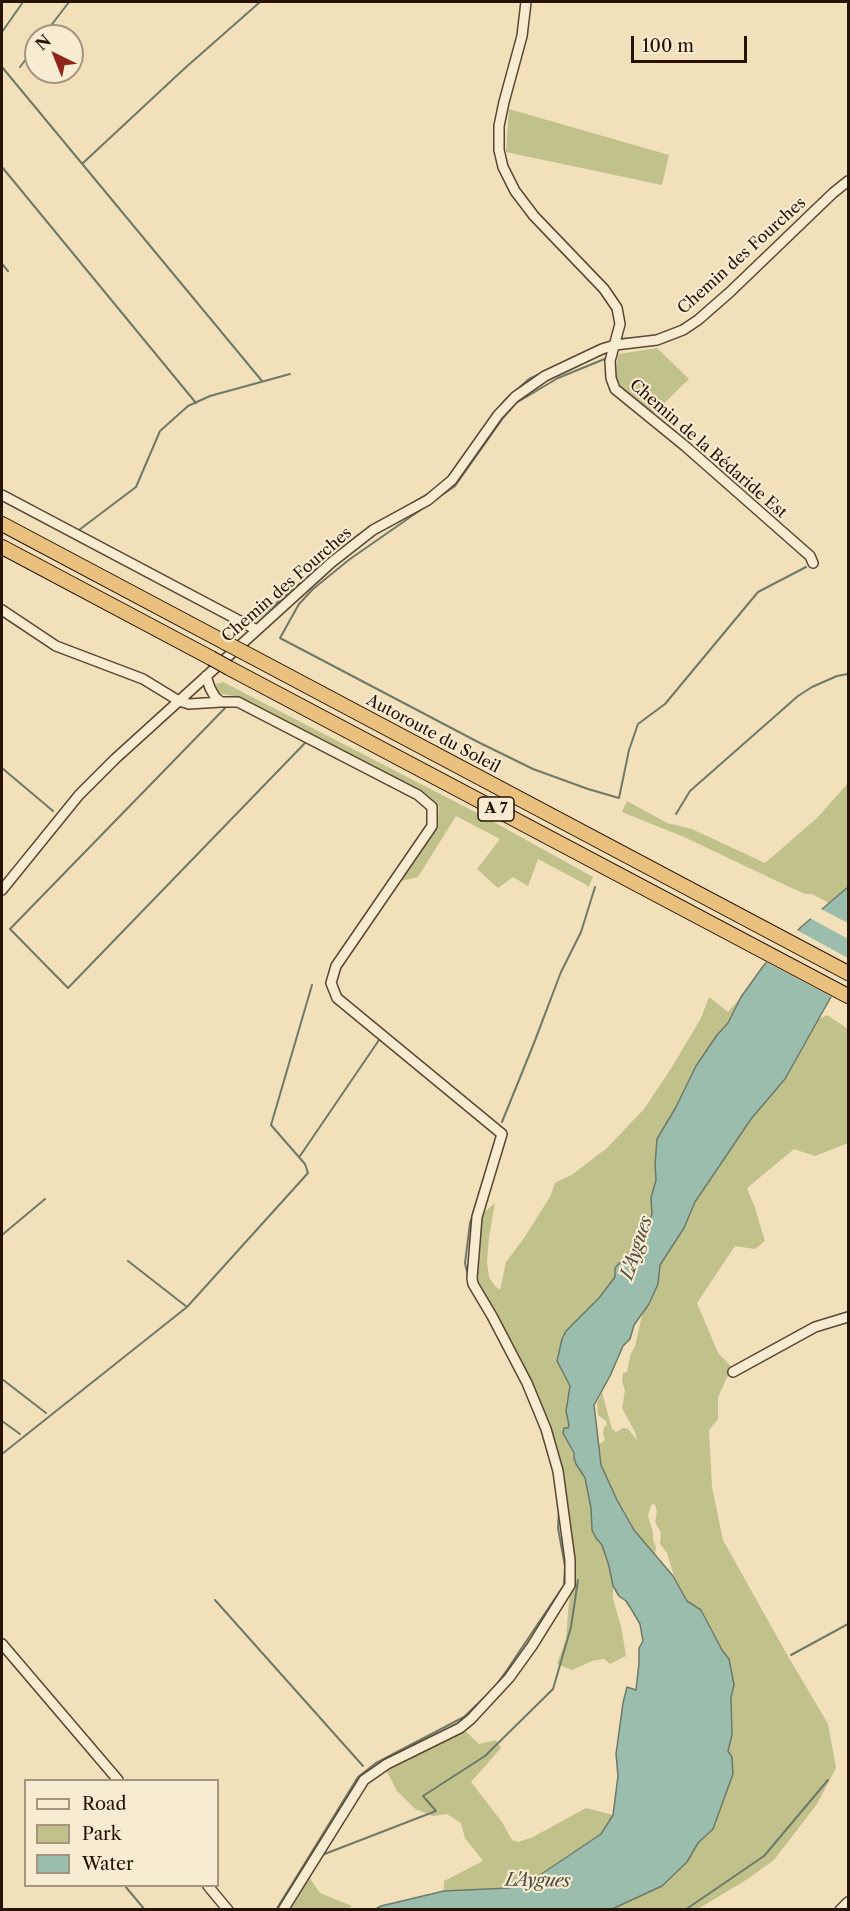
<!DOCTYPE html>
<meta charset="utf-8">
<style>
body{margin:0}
#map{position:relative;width:850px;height:1911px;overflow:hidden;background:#f2e0ba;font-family:"Libre Caslon Text",serif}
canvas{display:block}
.frame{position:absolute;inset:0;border:3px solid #271204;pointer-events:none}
.legend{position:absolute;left:24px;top:1779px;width:195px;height:108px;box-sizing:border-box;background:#f7ebd2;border:2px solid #a49480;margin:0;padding:8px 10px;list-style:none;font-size:18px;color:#271204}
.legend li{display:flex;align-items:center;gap:12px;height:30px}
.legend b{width:30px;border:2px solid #a49480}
.north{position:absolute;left:24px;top:24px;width:60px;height:60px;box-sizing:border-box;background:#f7ebd2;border:2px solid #a49480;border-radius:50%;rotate:317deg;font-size:16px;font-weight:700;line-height:24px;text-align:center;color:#271204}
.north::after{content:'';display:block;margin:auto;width:21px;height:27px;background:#8f2418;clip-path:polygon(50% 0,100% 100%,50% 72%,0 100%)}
.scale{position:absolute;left:631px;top:36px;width:116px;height:27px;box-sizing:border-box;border:3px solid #271204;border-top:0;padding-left:8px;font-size:18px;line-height:21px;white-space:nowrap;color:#271204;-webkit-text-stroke:4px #f7ebd2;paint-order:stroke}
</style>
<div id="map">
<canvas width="850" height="1911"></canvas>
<div class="frame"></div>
<ul class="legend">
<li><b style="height:8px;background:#f7ebd2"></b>Road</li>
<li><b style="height:16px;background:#c0c18b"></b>Park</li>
<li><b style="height:16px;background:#9bbdad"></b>Water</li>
</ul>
<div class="north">N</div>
<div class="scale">100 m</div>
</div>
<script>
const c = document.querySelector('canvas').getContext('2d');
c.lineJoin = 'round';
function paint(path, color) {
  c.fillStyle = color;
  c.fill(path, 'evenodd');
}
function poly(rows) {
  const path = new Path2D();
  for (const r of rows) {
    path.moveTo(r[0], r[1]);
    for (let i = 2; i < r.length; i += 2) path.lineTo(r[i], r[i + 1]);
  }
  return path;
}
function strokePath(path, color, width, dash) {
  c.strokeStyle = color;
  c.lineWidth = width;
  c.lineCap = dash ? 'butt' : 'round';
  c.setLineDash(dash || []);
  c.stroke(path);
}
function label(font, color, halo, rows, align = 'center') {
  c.font = font + ' "Libre Caslon Text",serif';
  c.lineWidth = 4.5;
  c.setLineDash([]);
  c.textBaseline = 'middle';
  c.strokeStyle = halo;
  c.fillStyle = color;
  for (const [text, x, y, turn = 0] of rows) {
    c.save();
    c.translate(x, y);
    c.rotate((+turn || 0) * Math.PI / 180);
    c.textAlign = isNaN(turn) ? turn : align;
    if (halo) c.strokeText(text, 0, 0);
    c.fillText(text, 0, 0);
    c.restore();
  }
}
const green = poly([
 [509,109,669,155,662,185,506,152],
 [657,348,689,379,653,414,630,397,619,386,615,370,619,354],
 [223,682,479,814,566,862,593,877,588,888,587,885,538,859,528,886,513,877,498,888,477,869,500,839,456,816,418,877,401,881,438,823,439,806,425,795,234,696,216,693,212,685],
 [848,783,848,887,829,903,812,894,805,894,783,884,684,837,622,812,627,801,667,823,692,829,765,863,818,817],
 [709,997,728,1012,741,997,728,1023,717,1035,696,1066,676,1107,657,1139,655,1165,656,1180,651,1198,652,1214,642,1239,616,1268,615,1277,599,1298,566,1331,562,1339,557,1361,570,1386,567,1402,567,1418,569,1425,568,1442,588,1488,596,1538,602,1545,609,1566,613,1586,613,1599,621,1626,626,1656,610,1664,604,1659,592,1661,572,1670,557,1664,566,1639,569,1601,575,1562,568,1510,553,1439,539,1400,526,1373,482,1291,476,1277,481,1215,495,1203,489,1237,487,1263,489,1277,495,1286,500,1290,506,1262,524,1238,550,1197,555,1183,573,1174,607,1148,644,1109,672,1067,701,1018],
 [827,1015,848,1029,848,1143,815,1156,794,1149,747,1188,755,1208,765,1241,755,1249,735,1246,697,1303,718,1353,732,1367,718,1397,718,1419,709,1430,712,1487,723,1540,785,1651,828,1724,836,1768,817,1804,774,1860,746,1880,698,1909,612,1909,662,1886,687,1862,698,1843,708,1835,732,1757,728,1751,732,1735,731,1697,734,1685,729,1659,722,1650,702,1610,687,1602,674,1576,667,1553,660,1544,661,1533,655,1522,657,1512,655,1504,651,1505,648,1516,653,1532,653,1540,656,1547,655,1554,634,1530,612,1491,601,1465,598,1445,605,1440,603,1434,604,1427,607,1425,606,1421,598,1415,597,1403,602,1392,612,1429,616,1432,623,1428,628,1429,637,1440,635,1432,622,1408,625,1391,622,1381,623,1373,627,1372,630,1356,635,1346,642,1316,658,1284,660,1265,684,1228,695,1202,742,1132,771,1094,785,1079,810,1035,817,1020],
 [463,1729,479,1744,496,1740,501,1748,471,1782,502,1822,512,1840,518,1842,533,1837,586,1808,613,1815,601,1834,531,1881,509,1888,444,1891,444,1881,483,1861,465,1838,461,1823,447,1814,433,1816,415,1809,397,1791,385,1768],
 [309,1877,320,1893,352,1906,347,1909,289,1909]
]);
const water = poly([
 [848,887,848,978,832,995,785,1079,751,1119,695,1202,684,1228,660,1265,658,1284,649,1304,634,1325,630,1339,623,1346,610,1376,594,1405,601,1465,617,1500,634,1530,673,1576,687,1601,701,1610,722,1650,729,1659,734,1685,731,1697,732,1735,728,1751,732,1757,733,1774,713,1829,698,1843,687,1862,662,1886,612,1909,374,1910,381,1906,444,1891,509,1888,531,1881,601,1834,613,1815,618,1776,616,1754,623,1703,627,1687,636,1690,639,1663,639,1648,643,1641,640,1624,633,1612,626,1601,619,1596,613,1586,609,1566,602,1545,596,1538,592,1530,591,1508,585,1478,576,1464,574,1458,574,1453,563,1433,564,1428,568,1428,569,1425,566,1411,570,1386,557,1361,562,1339,566,1331,599,1298,615,1277,615,1268,642,1239,652,1214,651,1198,656,1180,655,1165,657,1139,676,1107,696,1066,717,1035,728,1023,741,997,764,965,801,927,848,887]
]);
const pier = poly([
 [819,908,848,923,848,939,808,917],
 [795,929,848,958,848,982,834,998,764,961]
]);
const stream = poly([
 [2,32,23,2],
 [43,36,69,2],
 [2,67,262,381],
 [20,67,36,46],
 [83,163,185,68,260,2],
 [2,167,196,403],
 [2,264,8,271],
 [621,339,639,338],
 [607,358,558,378,516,403,503,418,455,486,350,559,313,589,299,604,280,638,478,742,533,769,588,789,619,798,629,750,638,724,665,704,758,592,806,567],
 [476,438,504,401,529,379,588,351],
 [79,530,136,487,160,431,188,406,210,396,290,374],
 [253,619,261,616,358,535,431,492],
 [227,706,10,929,68,988,305,743],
 [2,768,53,811],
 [676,814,690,791,798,696,812,687,837,676,848,674],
 [502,1122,534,1043,561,972,581,932,595,887],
 [300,1156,379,1040],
 [2,1235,45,1199],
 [128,1261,187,1307],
 [468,1276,465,1263,470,1223,495,1142],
 [2,1379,46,1413],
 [2,1421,20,1434],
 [2,1454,187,1307,308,1173,305,1164,271,1125,312,985],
 [215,1600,363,1766],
 [791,1655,848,1624],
 [322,1855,436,1811,423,1796,485,1756,553,1689,571,1627,578,1580],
 [125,1886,145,1910],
 [276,1910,358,1777,376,1763,464,1717,494,1688,507,1670,564,1585,565,1566,558,1528,559,1510],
 [685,1910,764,1856,828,1780]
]);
const minor = poly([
 [526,2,522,36,504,102,499,126,499,150,503,167,515,191,534,216,604,289,617,308,620,324,610,361,611,378,615,389,685,446,810,556,813,563],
 [2,495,257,630],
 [2,610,56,646,143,679,179,701,189,704,221,702,238,702,418,795,432,807,432,826,336,966,331,983,337,998,502,1134,477,1217,472,1278,473,1284,492,1316,527,1383,546,1429,558,1471,570,1560,570,1585,532,1646,509,1678,471,1719,460,1728,387,1764,364,1780,283,1910],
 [206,676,210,688,215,697,221,702],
 [2,890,79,795,115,759,332,562,373,530,428,500,452,480,498,415,515,397,545,376,602,349,615,345,657,340,683,330,698,320,730,292,833,193,848,181],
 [733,1372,815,1327,848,1317],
 [2,1644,118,1780],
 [208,1886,228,1910],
 [840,1910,848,1902]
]);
const highway = poly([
 [2,524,226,643],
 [2,547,211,658],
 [245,653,848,973],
 [229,668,848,996]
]);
const highwayBridge = poly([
 [226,643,245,653],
 [211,658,229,668]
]);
const shields = [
 [496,809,36]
];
const shieldNames = [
 ["A 7",496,809]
];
const streetNames = [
 ["Chemin des Fourches",742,256,-42],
 ["Chemin de la Bédaride Est",708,449,41],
 ["Chemin des Fourches",287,585,-41],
 ["Autoroute du Soleil",433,734,28]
];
const waterNames = [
 ["L'Aygues",637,1248,-72],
 ["L'Aygues",538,1881,1]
];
paint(green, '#c0c18b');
paint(water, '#9bbdad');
strokePath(water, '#6d7969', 1.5);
paint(pier, '#f2e0ba');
strokePath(stream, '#6d7969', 2);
strokePath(minor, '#5a4632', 12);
strokePath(highway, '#271204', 16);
strokePath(minor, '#f7ebd2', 9);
strokePath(highway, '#e9c07d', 14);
strokePath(highwayBridge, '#271204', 16, []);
strokePath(highwayBridge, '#e9c07d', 14);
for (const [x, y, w] of shields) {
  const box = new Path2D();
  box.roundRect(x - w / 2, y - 12, w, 24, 4.5);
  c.fillStyle = '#f7ebd2';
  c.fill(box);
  strokePath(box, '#271204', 1.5);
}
label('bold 15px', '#271204', null, shieldNames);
label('16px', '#271204', '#f7ebd2', streetNames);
label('italic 18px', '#504e3f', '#f7ebd2', waterNames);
</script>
